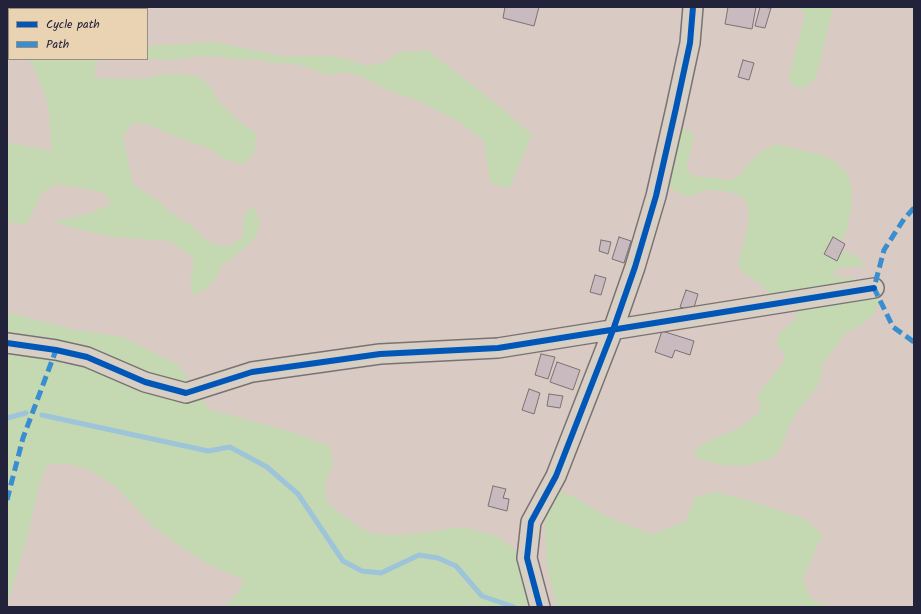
<!DOCTYPE html>
<style>
body{margin:0}
#map{position:relative;width:921px;height:614px;overflow:hidden;background:#d9cac3;font-family:Kalam,sans-serif}
canvas{display:block}
.frame{position:absolute;inset:0;border:8px solid #22223b;pointer-events:none}
.legend{position:absolute;left:8px;top:8px;width:140px;height:52px;box-sizing:border-box;background:#e9d3b2;border:1px solid #998c82;margin:0;padding:5px 7px;list-style:none;font-size:12px;color:#22223b}
.legend li{display:flex;align-items:center;gap:8px;height:20px}
.legend b{width:20px;border:1px solid #998c82}
</style>
<div id="map">
<canvas width="921" height="614"></canvas>
<div class="frame"></div>
<ul class="legend">
<li><b style="height:5px;background:#0057b8"></b>Cycle path</li>
<li><b style="height:5px;background:#398ed0"></b>Path</li>
</ul>
</div>
<script>
const c = document.querySelector('canvas').getContext('2d');
c.lineJoin = 'round';
function paint(path, color) {
  c.fillStyle = color;
  c.fill(path, 'evenodd');
}
function poly(rows) {
  const path = new Path2D();
  for (const r of rows) {
    path.moveTo(r[0], r[1]);
    for (let i = 2; i < r.length; i += 2) path.lineTo(r[i], r[i + 1]);
  }
  return path;
}
function strokePath(path, color, width, dash) {
  c.strokeStyle = color;
  c.lineWidth = width;
  c.lineCap = dash ? 'butt' : 'round';
  c.setLineDash(dash || []);
  c.stroke(path);
}
const green = poly([
 [7,7,88,7,89,9,9,9,9,37,7,35],
 [797,7,833,7,818,70,814,80,807,86,800,88,792,85,789,78,805,15,801,9],
 [214,42,281,56,326,56,346,59,367,66,385,62,400,52,427,50,499,106,532,135,509,189,490,182,484,141,461,123,420,101,388,90,363,77,345,72,329,75,300,65,287,63,272,63,256,59,242,60,211,56,190,57,172,60,147,59,147,46],
 [28,59,98,59,94,78,143,79,170,73,200,77,212,88,217,100,241,123,257,134,254,154,243,164,224,159,210,149,164,132,151,125,132,123,123,137,133,184,146,193,159,201,170,212,192,226,208,242,227,247,242,238,244,216,253,205,260,220,256,237,234,257,221,266,215,280,205,290,192,295,191,279,194,258,170,241,113,237,69,227,53,222,88,214,111,204,103,192,56,184,42,193,26,225,7,222,7,142,52,151,48,103,34,68],
 [681,129,688,130,693,133,693,143,687,163,688,172,697,177,708,177,728,180,734,179,743,172,746,166,760,152,776,144,822,155,835,161,848,175,851,185,852,204,847,230,837,249,858,257,866,265,835,269,833,276,856,279,880,293,878,306,874,314,864,323,846,333,822,365,821,377,818,386,798,411,788,428,781,449,773,457,767,460,744,466,722,465,702,460,694,455,697,449,705,443,741,427,758,414,761,405,757,398,765,385,784,362,784,352,777,347,779,334,796,318,798,303,771,295,759,283,742,272,738,263,748,227,749,208,745,200,740,195,724,191,707,190,691,196,683,195,666,186],
 [7,312,71,329,123,337,178,365,194,386,210,410,285,430,330,446,333,466,325,481,327,502,353,523,371,533,388,535,403,535,463,527,497,536,534,564,541,607,224,607,237,594,244,580,210,565,175,543,154,527,115,486,88,469,65,463,47,465,40,483,27,538,7,606,7,544,9,535,9,521,7,521],
 [554,489,576,498,606,516,640,530,653,534,686,521,695,497,715,492,760,504,805,519,823,535,816,548,803,580,811,599,825,605,834,607,557,607,547,568,545,522]
]);
const stream = poly([
 [42,415,208,451,230,447,267,467,298,494,343,561,362,571,381,573,419,555,438,558,456,566,482,596,514,607],
 [7,418,26,413]
]);
const building = poly([
 [505,7,539,7,534,26,503,18,505,7],
 [728,7,756,7,752,29,725,24,728,7],
 [760,7,771,8,765,28,755,26,760,7],
 [743,60,754,63,749,80,738,77,743,60],
 [619,237,631,241,624,263,612,259,619,237],
 [833,237,845,244,837,261,824,254,833,237],
 [601,240,611,242,608,254,599,251,601,240],
 [595,275,606,278,601,295,590,292,595,275],
 [686,290,698,294,693,311,680,307,686,290],
 [662,331,694,341,690,355,675,350,672,358,655,352,662,331],
 [541,354,555,357,548,379,535,375,541,354],
 [557,362,580,370,573,390,550,382,557,362],
 [529,389,540,393,534,414,522,410,529,389],
 [549,394,563,396,560,408,547,406,549,394],
 [493,486,506,489,503,498,509,499,507,511,488,506,493,486]
]);
const street = poly([
 [7,343,56,350,87,357,145,382,186,393,252,372,380,354,498,348,874,288],
 [540,607,527,558,531,522,556,476,613,330,635,267,656,196,676,108,690,43,693,7]
]);
const quiet = poly([
 [914,208,904,219,884,250,874,288,893,327,914,342],
 [7,500,23,438,56,350]
]);
const cycleway = poly([
 [7,343,56,350,87,357,145,382,186,393,252,372,380,354,498,348,874,288],
 [540,607,527,558,531,522,556,476,613,330,635,267,656,196,676,108,690,43,693,7]
]);
paint(green, '#c4d8b2');
strokePath(stream, '#9ec4da', 5);
paint(building, '#c8babe');
strokePath(building, '#797274', 1);
strokePath(street, '#797274', 22);
strokePath(street, '#d7cec4', 19);
strokePath(quiet, '#398ed0', 5, [10, 5]);
strokePath(cycleway, '#0057b8', 6);
</script>
